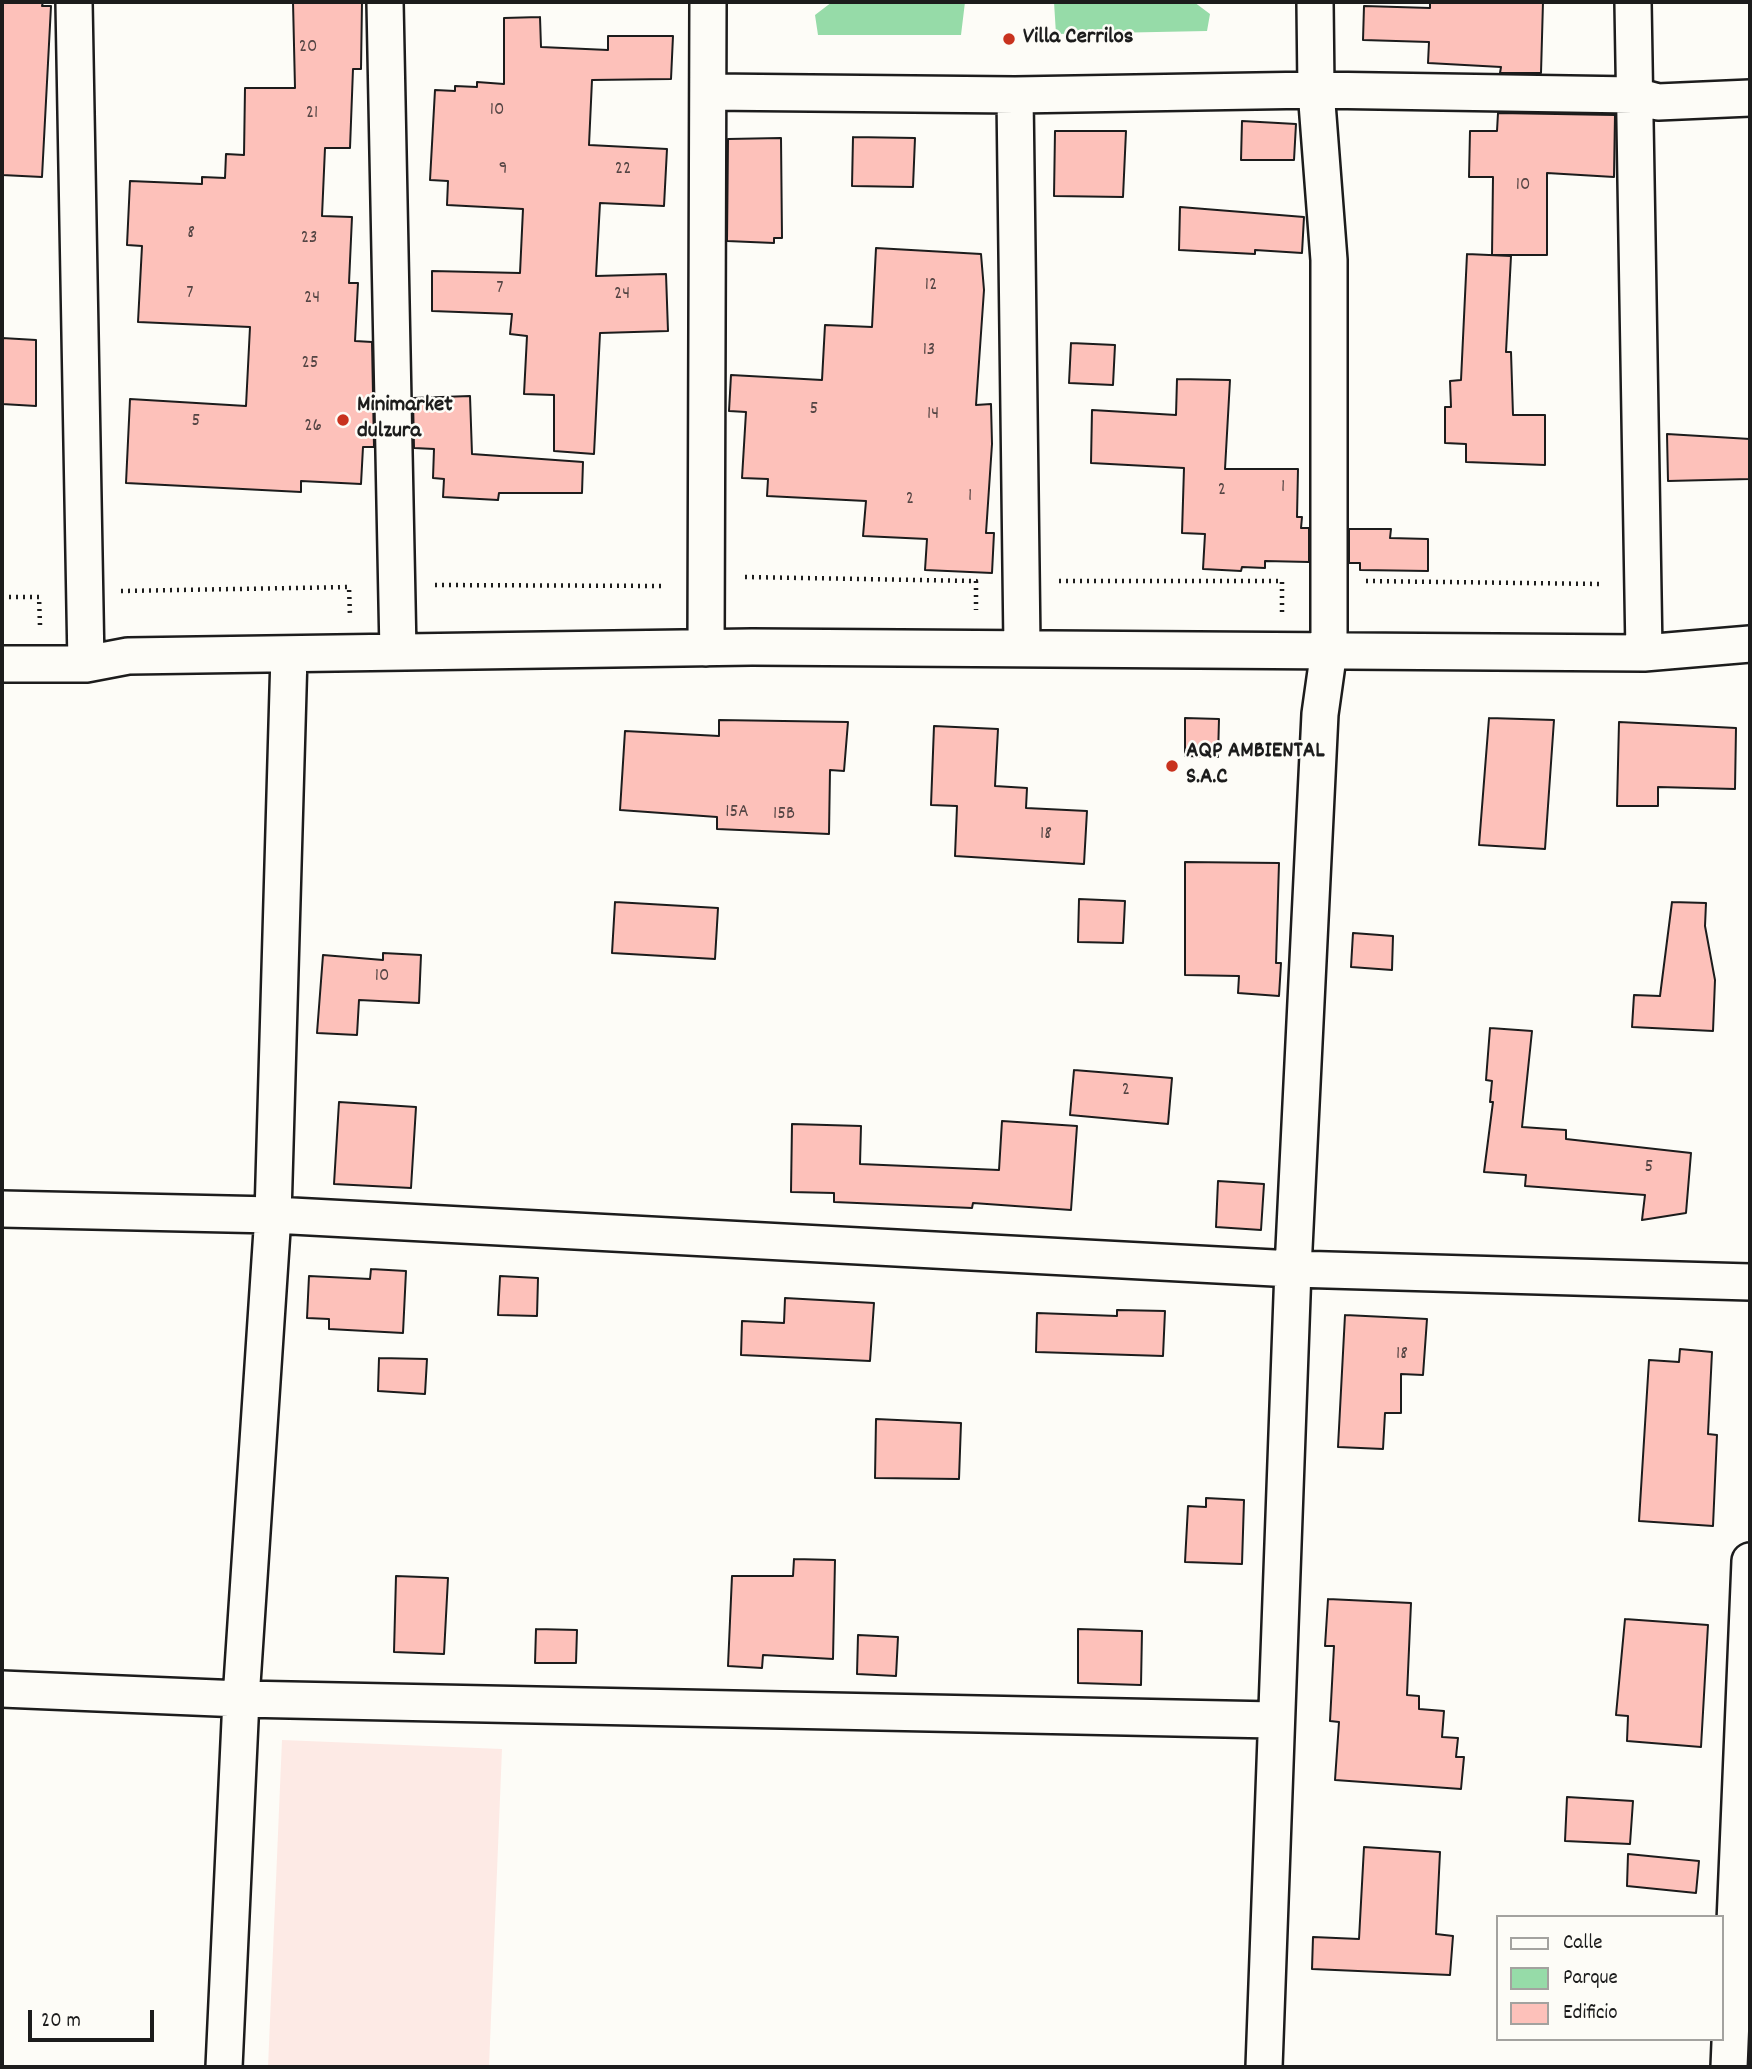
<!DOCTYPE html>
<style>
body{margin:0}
#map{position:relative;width:1752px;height:2069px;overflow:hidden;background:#fdfcf7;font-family:Dekko,sans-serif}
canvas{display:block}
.frame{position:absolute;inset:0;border:4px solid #1c1c1c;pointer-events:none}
.legend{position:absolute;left:1496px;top:1915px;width:228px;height:126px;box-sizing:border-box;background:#fdfcf7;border:2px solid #a3a29f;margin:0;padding:9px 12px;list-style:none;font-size:21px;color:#1c1c1c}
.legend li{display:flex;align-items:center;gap:14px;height:35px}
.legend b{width:35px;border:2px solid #a3a29f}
.scale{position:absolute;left:28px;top:2010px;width:126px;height:32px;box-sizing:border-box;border:4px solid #1c1c1c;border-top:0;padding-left:9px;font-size:21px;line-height:24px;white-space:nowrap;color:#1c1c1c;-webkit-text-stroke:5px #fdfcf7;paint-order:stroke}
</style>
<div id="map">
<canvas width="1752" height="2069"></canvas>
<div class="frame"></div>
<ul class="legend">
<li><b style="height:9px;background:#fdfcf7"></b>Calle</li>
<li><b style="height:19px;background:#96dba8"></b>Parque</li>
<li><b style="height:19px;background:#fdc1ba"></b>Edificio</li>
</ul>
<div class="scale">20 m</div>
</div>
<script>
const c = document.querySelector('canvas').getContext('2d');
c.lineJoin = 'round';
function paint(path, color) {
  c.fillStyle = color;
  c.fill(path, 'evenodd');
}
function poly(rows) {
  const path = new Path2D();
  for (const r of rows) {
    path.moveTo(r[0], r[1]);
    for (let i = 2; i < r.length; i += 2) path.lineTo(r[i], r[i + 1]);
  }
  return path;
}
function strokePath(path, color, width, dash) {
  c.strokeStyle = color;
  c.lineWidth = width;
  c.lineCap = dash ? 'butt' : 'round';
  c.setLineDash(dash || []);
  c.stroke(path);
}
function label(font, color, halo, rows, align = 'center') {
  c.font = font + ' Dekko,sans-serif';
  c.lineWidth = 5;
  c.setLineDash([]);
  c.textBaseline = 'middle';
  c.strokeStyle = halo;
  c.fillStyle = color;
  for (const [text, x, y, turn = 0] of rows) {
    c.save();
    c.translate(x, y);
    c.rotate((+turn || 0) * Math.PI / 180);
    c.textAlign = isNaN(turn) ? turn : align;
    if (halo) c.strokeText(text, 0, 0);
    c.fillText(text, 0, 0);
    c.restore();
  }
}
const built = poly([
 [282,1740,502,1749,489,2067,268,2067]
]);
const green = poly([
 [832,2,965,2,961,35,818,35,815,15],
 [1054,2,1194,2,1210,14,1207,31,1056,34]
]);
const building = poly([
 [2,2,43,2,42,6,51,6,42,177,2,175,2,2],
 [293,2,362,2,361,69,353,69,350,148,325,148,322,216,352,217,349,283,358,283,355,341,372,342,374,447,363,447,361,484,301,481,301,492,126,483,130,399,246,406,250,327,138,322,142,246,127,245,130,181,202,184,202,177,225,178,226,154,244,155,245,88,295,88,293,2],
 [1430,2,1543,2,1541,73,1500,73,1501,67,1428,63,1429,42,1363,40,1364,6,1430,8,1430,2],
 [540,17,541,47,608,50,608,36,673,36,671,79,592,80,589,145,667,149,664,206,600,203,596,276,666,274,668,331,600,333,594,454,554,451,554,395,524,394,527,336,510,334,512,314,432,311,432,271,520,273,523,209,447,205,448,181,430,180,435,90,455,91,455,86,477,87,477,82,504,84,504,18,540,17],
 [1498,113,1615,115,1614,177,1547,173,1547,255,1492,255,1493,177,1469,177,1470,131,1497,131,1498,113],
 [1242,121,1296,124,1294,160,1241,160,1242,121],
 [1055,131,1126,131,1123,197,1054,196,1055,131],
 [853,137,915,138,913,187,852,186,853,137],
 [781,138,782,238,774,238,774,243,727,241,728,139,781,138],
 [1180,207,1304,217,1302,253,1255,250,1255,254,1179,250,1180,207],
 [876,248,981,254,984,290,976,405,991,404,992,444,986,533,994,533,992,573,925,570,927,539,863,536,866,501,767,496,768,479,742,478,746,412,729,411,731,375,822,380,825,325,872,327,876,248],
 [1467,254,1511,256,1506,352,1511,352,1513,415,1545,415,1545,465,1466,462,1466,444,1445,443,1445,407,1451,407,1450,381,1461,380,1467,254],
 [2,338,36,340,36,406,2,404,2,338],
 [1071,343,1115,345,1113,385,1069,383,1071,343],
 [1177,379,1230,380,1225,469,1298,469,1297,517,1302,517,1301,528,1309,528,1309,562,1265,561,1265,568,1242,567,1241,571,1203,569,1205,534,1182,533,1184,468,1091,463,1092,410,1176,415,1177,379],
 [470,396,472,454,583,462,582,493,499,493,498,500,443,497,444,479,433,478,434,449,414,448,413,398,470,396],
 [1667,434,1750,439,1750,479,1668,481,1667,434],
 [1349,529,1391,529,1390,538,1428,539,1428,571,1360,570,1360,563,1349,563,1349,529],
 [1185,718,1219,719,1218,757,1185,756,1185,718],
 [1489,718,1554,720,1545,849,1479,845,1489,718],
 [719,720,848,722,844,771,830,770,829,834,717,829,717,817,620,810,625,731,719,736,719,720],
 [1619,722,1736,728,1735,789,1658,787,1658,806,1617,806,1619,722],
 [934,726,998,729,995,786,1027,788,1026,808,1087,811,1084,864,955,856,957,806,931,805,934,726],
 [1185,862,1279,863,1276,963,1281,963,1279,996,1238,993,1239,976,1185,975,1185,862],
 [1079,899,1125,901,1123,943,1078,942,1079,899],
 [615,902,718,908,715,959,612,953,615,902],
 [1672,902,1706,903,1705,926,1715,980,1713,1031,1632,1027,1634,995,1660,996,1672,902],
 [1353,933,1393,936,1392,970,1351,967,1353,933],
 [383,953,421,955,419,1003,359,1000,357,1035,317,1033,323,955,383,960,383,953],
 [1490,1028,1532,1031,1522,1127,1566,1130,1566,1139,1691,1153,1686,1213,1642,1220,1645,1195,1525,1186,1526,1175,1484,1172,1493,1102,1490,1102,1492,1081,1486,1080,1490,1028],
 [1074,1070,1172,1078,1168,1124,1070,1115,1074,1070],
 [339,1102,416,1107,411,1188,334,1184,339,1102],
 [1002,1121,1077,1126,1071,1210,973,1203,972,1208,834,1202,834,1193,791,1192,792,1124,861,1126,860,1164,999,1170,1002,1121],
 [1218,1181,1264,1184,1261,1230,1216,1227,1218,1181],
 [371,1269,406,1271,403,1333,329,1329,329,1319,307,1318,309,1276,370,1279,371,1269],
 [500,1276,538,1278,537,1316,498,1315,500,1276],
 [785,1298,874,1303,870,1361,741,1355,742,1321,784,1323,785,1298],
 [1117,1310,1165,1311,1163,1356,1036,1352,1037,1313,1117,1316,1117,1310],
 [1345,1315,1427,1319,1423,1375,1401,1374,1401,1413,1385,1413,1383,1449,1338,1447,1345,1315],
 [1680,1349,1712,1352,1708,1434,1717,1435,1713,1526,1639,1521,1649,1360,1679,1362,1680,1349],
 [379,1358,427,1359,425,1394,378,1391,379,1358],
 [876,1419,961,1423,959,1479,875,1478,876,1419],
 [1206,1498,1244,1500,1242,1564,1185,1562,1188,1506,1206,1507,1206,1498],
 [794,1559,835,1560,833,1659,763,1655,762,1668,728,1666,732,1576,793,1576,794,1559],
 [396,1576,448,1578,444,1654,394,1652,396,1576],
 [1328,1599,1411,1603,1407,1695,1419,1696,1419,1709,1444,1711,1442,1737,1458,1738,1456,1757,1464,1757,1461,1789,1335,1780,1339,1722,1330,1721,1334,1646,1325,1646,1328,1599],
 [1625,1619,1708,1625,1701,1747,1627,1741,1628,1716,1616,1715,1625,1619],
 [536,1629,577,1630,576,1663,535,1663,536,1629],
 [1078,1629,1142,1631,1141,1685,1078,1683,1078,1629],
 [858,1635,898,1637,896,1676,857,1674,858,1635],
 [1567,1797,1633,1801,1630,1844,1565,1841,1567,1797],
 [1364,1847,1440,1852,1436,1934,1453,1936,1450,1975,1312,1969,1313,1937,1359,1939,1364,1847],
 [1628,1854,1699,1861,1696,1893,1627,1886,1628,1854]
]);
const path = poly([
 [745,577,976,581,976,610],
 [1059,581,1282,581,1282,612],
 [1366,581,1600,584],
 [435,585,666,586],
 [121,591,349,587,350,616],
 [2,597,39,597,40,625]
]);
const minor = poly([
 [74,2,86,664],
 [385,2,398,652],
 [1633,2,1644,653],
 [709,92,1015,95,1316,90,1633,95,1658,102,1750,98],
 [1015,95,1022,646],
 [706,648,708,2],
 [2,664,86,664,128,656,752,647,1644,653,1750,644],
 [2,1209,273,1215,1293,1269,1750,1282],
 [2,1689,241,1699,1274,1720],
 [224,2067,241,1699,273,1215,289,655],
 [1264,2067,1293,1269,1320,714,1329,650,1329,260,1316,90,1315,2],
 [1729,2067,1750,1561]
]);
const markers = [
 [1009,39,7,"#c8321e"],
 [343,420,7,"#c8321e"],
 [1172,766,7,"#c8321e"]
];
const numberNames = [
 ["20",308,48],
 ["10",497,111],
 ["21",312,114],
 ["9",503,170],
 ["22",623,170],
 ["10",1523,186],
 ["8",191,234],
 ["23",309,239],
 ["12",931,286],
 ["7",500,289],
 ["7",190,294],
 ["24",622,295],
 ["24",312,299],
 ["13",929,351],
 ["25",310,364],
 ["5",814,410],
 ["14",933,415],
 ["5",196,422],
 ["26",313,427],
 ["1",1283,488],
 ["2",1222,491],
 ["1",970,497],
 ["2",910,500],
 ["15A",737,813],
 ["15B",784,815],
 ["18",1046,835],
 ["10",382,977],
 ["2",1126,1091],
 ["5",1649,1168],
 ["18",1402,1355]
];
const poiNames = [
 ["Villa Cerrilos",1023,39],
 ["Minimarket",357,407],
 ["dulzura",357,433],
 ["AQP AMBIENTAL",1186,753],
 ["S.A.C",1186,779]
];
paint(built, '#fdeae5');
paint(green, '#96dba8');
paint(building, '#fdc1ba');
strokePath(building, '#1c1c1c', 2);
strokePath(minor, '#1c1c1c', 40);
strokePath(path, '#1c1c1c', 4.5, [2, 5]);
strokePath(minor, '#fdfcf7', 35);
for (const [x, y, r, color] of markers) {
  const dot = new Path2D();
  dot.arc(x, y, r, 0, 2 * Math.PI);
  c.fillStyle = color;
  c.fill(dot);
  strokePath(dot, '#fdfcf7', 2.5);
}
label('19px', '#544544', null, numberNames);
label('bold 23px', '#1c1c1c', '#fdfcf7', poiNames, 'left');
</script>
